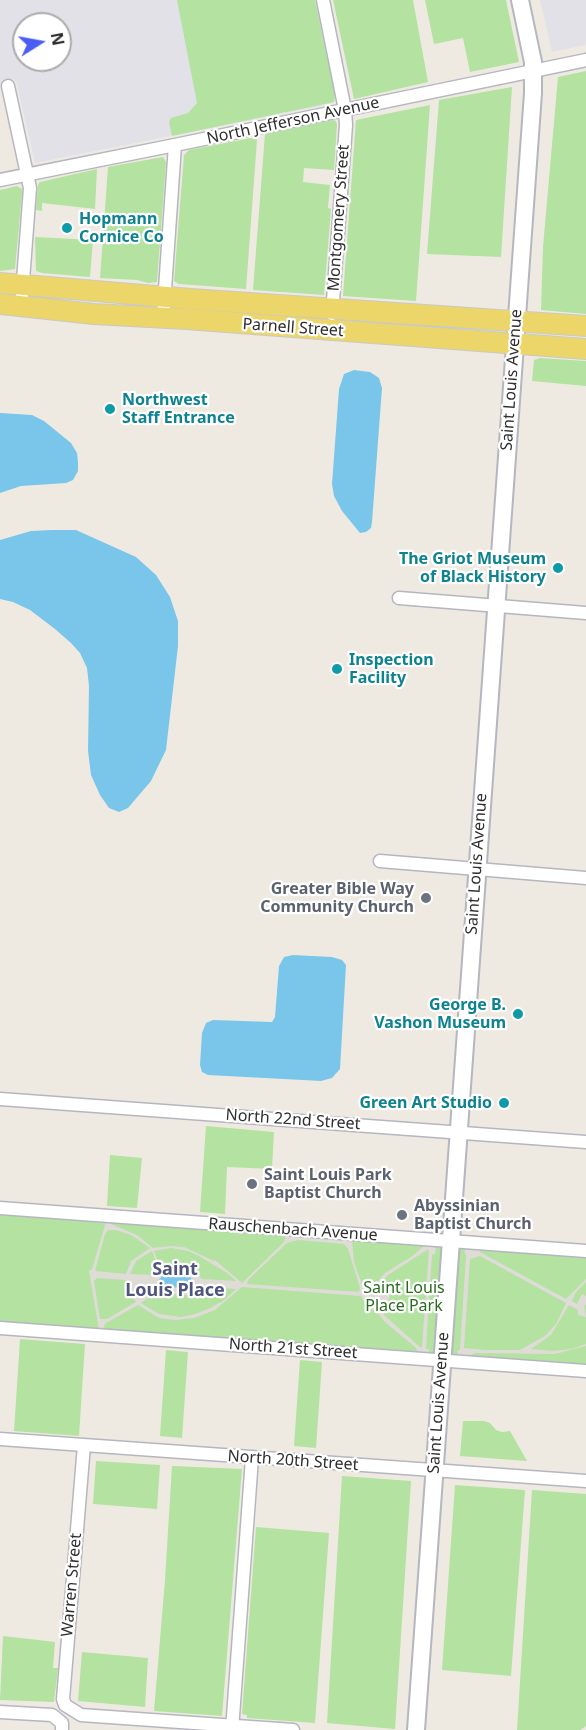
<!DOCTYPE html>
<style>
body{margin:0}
#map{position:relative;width:586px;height:1730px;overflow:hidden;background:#eeeae1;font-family:"Noto Sans",sans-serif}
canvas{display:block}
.north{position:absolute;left:12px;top:12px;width:60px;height:60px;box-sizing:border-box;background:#fff;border:2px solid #ababab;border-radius:50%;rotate:79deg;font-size:16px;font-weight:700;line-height:24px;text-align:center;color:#2e2e2e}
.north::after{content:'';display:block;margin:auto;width:21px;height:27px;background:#4a5ef3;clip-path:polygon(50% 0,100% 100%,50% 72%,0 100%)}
</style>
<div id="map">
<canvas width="586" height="1730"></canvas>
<div class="north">N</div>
</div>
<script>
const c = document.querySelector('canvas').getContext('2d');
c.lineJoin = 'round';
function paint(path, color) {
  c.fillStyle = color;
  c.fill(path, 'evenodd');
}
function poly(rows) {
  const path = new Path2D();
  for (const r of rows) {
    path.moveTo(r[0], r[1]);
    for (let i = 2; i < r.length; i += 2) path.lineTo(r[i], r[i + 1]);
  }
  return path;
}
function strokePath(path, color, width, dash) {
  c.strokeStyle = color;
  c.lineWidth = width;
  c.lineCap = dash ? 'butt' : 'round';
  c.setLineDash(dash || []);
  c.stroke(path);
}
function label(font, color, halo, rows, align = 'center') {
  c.font = font + ' "Noto Sans",sans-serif';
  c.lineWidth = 4.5;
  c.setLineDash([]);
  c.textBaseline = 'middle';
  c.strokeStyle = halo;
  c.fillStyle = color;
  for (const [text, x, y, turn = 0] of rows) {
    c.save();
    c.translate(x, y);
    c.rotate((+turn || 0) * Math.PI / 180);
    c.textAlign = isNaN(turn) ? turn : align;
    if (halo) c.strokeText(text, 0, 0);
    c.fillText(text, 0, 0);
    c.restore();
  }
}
const industrial = poly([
 [0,0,315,0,335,99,331,104,35,163,16,81,0,84],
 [24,24,60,24,60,60,24,60],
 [540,0,586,0,586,45,552,52]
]);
const green = poly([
 [177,0,315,0,335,95,334,102,172,136,169,122,171,118,188,113,197,103],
 [333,0,413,0,428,82,354,99],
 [425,0,506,0,519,62,470,72,463,38,434,44],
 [586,71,586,314,541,310,543,247,558,77],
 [512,87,501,257,427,254,439,100],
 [430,105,416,301,343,296,356,120],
 [333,120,336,121,337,125,334,170,304,168,303,182,330,185,328,208,331,209,324,295,253,290,265,134],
 [251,138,257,140,246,289,179,284,174,281,184,155,189,150],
 [163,157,166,162,157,282,148,283,137,280,100,278,108,167],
 [97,169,95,209,42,203,42,211,36,210,38,185,40,182],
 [17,186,22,189,22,193,15,269,0,271,0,190],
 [35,237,93,240,90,277,42,273,36,271],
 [540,358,586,361,586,386,532,381,534,360],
 [206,1126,274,1132,272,1169,227,1167,225,1214,200,1212],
 [110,1155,142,1158,137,1208,107,1206],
 [0,1214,586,1257,586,1365,0,1322],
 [20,1339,85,1344,79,1436,14,1431],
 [166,1350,188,1352,182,1438,160,1436],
 [300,1360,322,1362,316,1448,294,1446],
 [463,1421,484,1421,490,1423,496,1430,502,1432,510,1431,527,1461,460,1456],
 [96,1461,160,1465,157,1509,93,1504],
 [172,1466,242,1469,222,1716,154,1711,165,1580],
 [342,1476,411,1481,395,1729,327,1723],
 [455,1485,525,1490,511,1676,442,1670],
 [532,1490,586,1494,586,1726,580,1730,517,1730],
 [256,1527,329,1533,315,1723,247,1718,247,1715,242,1714],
 [3,1636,55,1642,53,1668,58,1668,54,1702,0,1700],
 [82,1652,148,1658,145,1707,78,1701]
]);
const plaza = poly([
 [106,1222,137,1235,153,1248,170,1246,184,1247,214,1261,215,1260,242,1283,284,1242,286,1235,352,1240,354,1262,363,1287,370,1282,378,1281,385,1273,411,1257,425,1245,433,1246,436,1248,435,1254,432,1255,426,1349,429,1349,429,1351,426,1353,418,1353,416,1348,385,1322,375,1310,368,1309,361,1296,242,1287,215,1310,194,1318,175,1320,159,1318,138,1305,106,1323,102,1330,99,1330,89,1271,92,1269],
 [108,1230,116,1230,131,1235,150,1248,131,1261,126,1274,95,1271,105,1234],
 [298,1240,344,1244,348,1249,360,1288,359,1292,247,1284,248,1280,287,1243],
 [171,1248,188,1251,199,1256,227,1273,236,1281,202,1279,195,1271,187,1268,160,1267,154,1251],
 [427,1250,429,1250,422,1347,421,1348,384,1315,382,1308,389,1300,390,1293,386,1286,382,1282,388,1275],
 [152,1251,158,1267,152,1275,130,1274,136,1261],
 [97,1278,126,1280,129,1292,136,1302,107,1319,100,1319,94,1281],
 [202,1286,236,1289,223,1301,208,1309,195,1314,181,1317,159,1314,141,1303,155,1293,189,1295],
 [466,1249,478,1249,480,1252,566,1299,586,1279,586,1282,576,1292,572,1301,577,1304,582,1294,586,1296,586,1304,584,1306,586,1317,578,1315,578,1310,569,1305,551,1335,531,1349,552,1351,572,1349,586,1344,586,1346,555,1354,476,1353,467,1356,459,1356,457,1351,460,1350,466,1255,464,1252],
 [480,1256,566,1303,556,1324,545,1336,520,1350,485,1350,464,1348,470,1259]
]);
const water = poly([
 [354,370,370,372,379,378,382,388,372,522,371,528,366,532,360,533,342,511,334,496,332,484,339,389,344,374],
 [0,413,32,415,44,421,71,443,77,453,78,462,78,471,73,480,66,483,21,486,0,493],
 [51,530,76,530,136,557,156,575,170,597,178,621,178,646,166,750,151,781,128,808,119,812,109,808,100,795,91,775,88,751,89,686,87,668,80,653,71,643,55,629,30,610,13,602,0,599,0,540,31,531],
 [293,955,332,957,342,960,346,965,340,1069,332,1078,321,1081,208,1075,202,1072,200,1065,202,1033,206,1023,213,1020,272,1022,275,1017,279,966,284,957],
 [165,1273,187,1275,191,1278,192,1283,186,1288,164,1287,159,1280]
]);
const street = poly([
 [323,0,345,110,346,125,332,314],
 [8,86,30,188,21,307],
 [0,180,175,145,586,60],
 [163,318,175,145],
 [399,598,586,613],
 [380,861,586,878],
 [0,1099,586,1142],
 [0,1208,586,1251],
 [0,1328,586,1371],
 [0,1439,586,1481],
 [84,1445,63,1699,65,1705,81,1715,293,1730],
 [0,1712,52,1715,62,1723,62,1730],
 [232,1730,252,1458]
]);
const secondary = poly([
 [416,1730,533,93,533,62,520,0]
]);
const primary = poly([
 [0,283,191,299,586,326],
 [0,304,94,314,186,319,586,349]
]);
const markers = [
 [67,228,6,"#0f9aa8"],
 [110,409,6,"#0f9aa8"],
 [558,568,6,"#0f9aa8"],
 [337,669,6,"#0f9aa8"],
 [426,898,6,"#6b7280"],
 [518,1014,6,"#0f9aa8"],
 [504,1103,6,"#0f9aa8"],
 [252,1184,6,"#6b7280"],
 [402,1215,6,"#6b7280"]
];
const streetNames = [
 ["North Jefferson Avenue",293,121,-12],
 ["Montgomery Street",339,218,-86],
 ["Parnell Street",293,328,4],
 ["Saint Louis Avenue",512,380,-86],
 ["Saint Louis Avenue",477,864,-86],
 ["North 22nd Street",293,1120,4],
 ["Rauschenbach Avenue",293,1230,4],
 ["North 21st Street",293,1349,4],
 ["Saint Louis Avenue",439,1403,-86],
 ["North 20th Street",293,1461,4],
 ["Warren Street",72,1585,-85]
];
const cultureNames = [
 ["Hopmann",79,219],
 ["Cornice Co",79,237],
 ["Northwest",122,400],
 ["Staff Entrance",122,418],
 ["The Griot Museum",546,559,"right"],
 ["of Black History",546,577,"right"],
 ["Inspection",349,660],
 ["Facility",349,678],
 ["George B.",506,1005,"right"],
 ["Vashon Museum",506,1023,"right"],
 ["Green Art Studio",492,1103,"right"]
];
const worshipNames = [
 ["Greater Bible Way",414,889,"right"],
 ["Community Church",414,907,"right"],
 ["Saint Louis Park",264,1175],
 ["Baptist Church",264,1193],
 ["Abyssinian",414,1206],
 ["Baptist Church",414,1224]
];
const parkNames = [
 ["Saint Louis",404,1288],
 ["Place Park",404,1306]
];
const neighbourhoodNames = [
 ["Saint",175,1270],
 ["Louis Place",175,1291]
];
paint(industrial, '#e3e1e8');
paint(green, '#b3e2a1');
paint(plaza, '#dfdcd8');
paint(water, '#7ac6eb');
strokePath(street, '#b5b6c0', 15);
strokePath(secondary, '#b5b6c0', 20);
strokePath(primary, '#c9c9c9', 22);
strokePath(street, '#fff', 12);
strokePath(secondary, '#fff', 16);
strokePath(primary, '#ecd669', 20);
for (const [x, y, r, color] of markers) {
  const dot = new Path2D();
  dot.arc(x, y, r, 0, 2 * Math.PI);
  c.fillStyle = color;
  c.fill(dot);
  strokePath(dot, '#fff', 2);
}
label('16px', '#2e2e2e', '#fff', streetNames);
label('bold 16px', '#0d838f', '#fff', cultureNames, 'left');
label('bold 16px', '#5b616d', '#fff', worshipNames, 'left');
label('16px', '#296a1e', '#fff', parkNames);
label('bold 18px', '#4f547e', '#fff', neighbourhoodNames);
</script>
